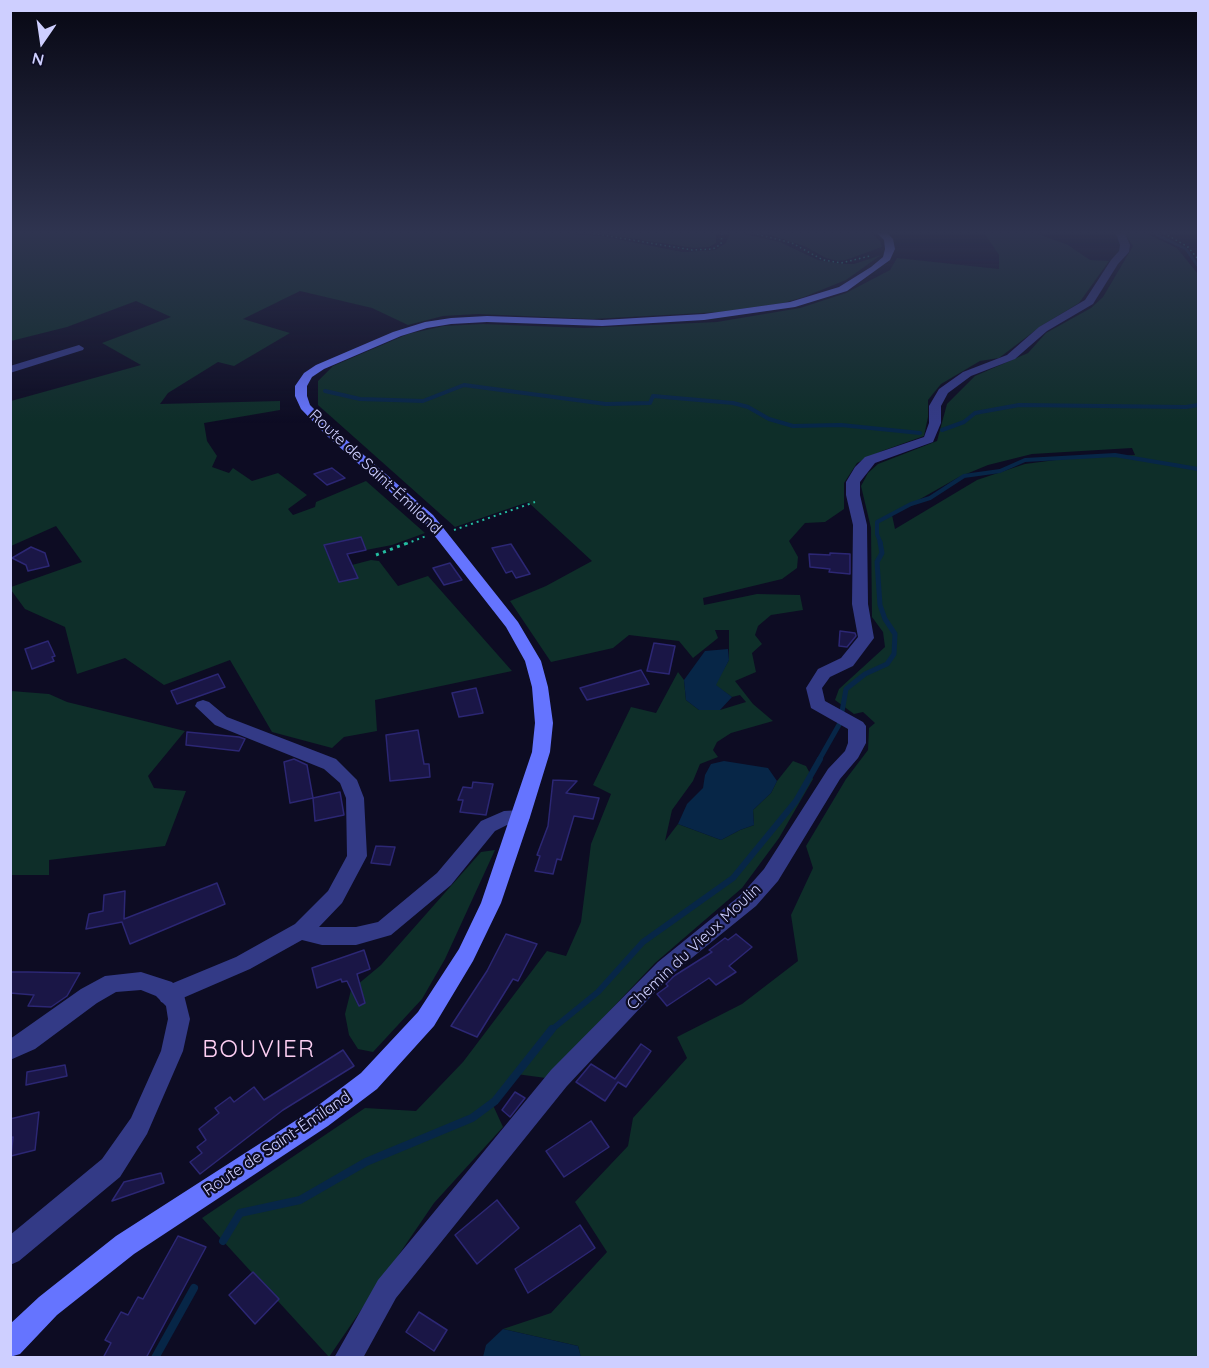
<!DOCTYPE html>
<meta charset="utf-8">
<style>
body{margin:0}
#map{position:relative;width:1209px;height:1368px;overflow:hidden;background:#0d0c23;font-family:Quicksand,sans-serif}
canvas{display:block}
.frame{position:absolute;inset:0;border:12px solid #cecfff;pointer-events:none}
.north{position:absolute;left:12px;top:12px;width:60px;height:60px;-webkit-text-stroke:4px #0d0c23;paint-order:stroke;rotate:193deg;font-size:16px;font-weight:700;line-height:24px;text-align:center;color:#cecfff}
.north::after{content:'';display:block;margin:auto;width:21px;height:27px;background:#cecfff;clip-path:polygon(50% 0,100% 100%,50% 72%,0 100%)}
</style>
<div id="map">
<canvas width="1209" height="1368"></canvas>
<div class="frame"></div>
<div class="north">N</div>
</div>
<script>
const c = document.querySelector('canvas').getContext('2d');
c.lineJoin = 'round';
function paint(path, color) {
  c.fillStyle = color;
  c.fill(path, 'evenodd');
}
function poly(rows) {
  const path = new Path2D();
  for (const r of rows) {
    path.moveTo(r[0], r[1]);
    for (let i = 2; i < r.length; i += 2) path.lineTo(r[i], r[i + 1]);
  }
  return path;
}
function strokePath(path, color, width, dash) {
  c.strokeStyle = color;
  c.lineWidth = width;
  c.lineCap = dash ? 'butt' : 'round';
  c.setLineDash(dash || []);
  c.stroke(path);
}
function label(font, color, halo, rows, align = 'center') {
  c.font = font + ' Quicksand,sans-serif';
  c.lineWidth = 4.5;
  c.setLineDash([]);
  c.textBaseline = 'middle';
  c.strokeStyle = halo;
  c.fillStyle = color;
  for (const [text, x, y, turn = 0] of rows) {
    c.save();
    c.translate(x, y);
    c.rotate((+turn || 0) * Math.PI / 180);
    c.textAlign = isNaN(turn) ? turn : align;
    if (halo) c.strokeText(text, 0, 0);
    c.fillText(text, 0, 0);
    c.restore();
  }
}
const green = poly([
 [11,231,532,231,601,236,683,252,715,250,726,243,730,234,740,233,780,242,818,260,842,264,854,264,881,255,846,280,804,297,783,303,719,312,593,319,478,314,443,316,408,325,372,308,300,291,243,319,290,333,234,366,218,362,168,393,160,404,280,401,280,410,204,423,207,441,217,456,212,467,229,473,233,468,252,481,278,473,307,495,288,509,293,515,315,507,316,502,366,481,425,533,392,545,366,550,360,537,324,546,339,582,358,578,352,565,371,560,379,561,398,586,428,576,512,671,375,700,377,731,344,737,332,748,272,732,230,660,164,685,125,658,77,674,65,627,25,609,11,590,11,587,82,562,56,526,11,546,11,401,141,365,102,343,171,317,136,301,67,327,11,341],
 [584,231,719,231,716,233,716,243,709,247,694,248],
 [758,231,869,231,880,241,882,247,846,260,838,261,826,258,804,246],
 [983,231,1030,231,1068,245,1090,260,1109,261,1079,303,1041,326,999,358,980,361,941,384,928,400,928,417,924,436,882,451,857,463,844,483,844,509,825,522,805,523,789,541,798,557,797,568,782,579,703,598,704,605,757,594,800,595,803,610,771,615,758,626,755,635,762,644,752,653,756,672,735,681,753,704,773,721,731,733,717,742,713,750,718,757,700,764,693,781,672,810,665,841,678,824,721,840,740,830,754,825,753,810,771,793,777,781,793,761,806,766,813,779,779,838,742,888,655,963,546,1078,516,1074,492,1103,503,1127,434,1203,329,1357,202,1218,365,1108,416,1111,463,1062,547,951,566,956,581,922,591,844,611,794,593,785,631,707,656,713,678,672,684,680,686,700,699,710,720,710,746,702,740,695,732,697,715,685,729,660,729,630,715,630,718,638,693,658,679,641,629,635,613,648,551,662,510,601,546,586,592,561,528,502,455,527,318,405,318,381,333,366,408,334,444,326,483,324,584,328,717,322,800,308,846,293,890,270,897,258,999,269,999,255],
 [1123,231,1141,231,1177,248,1198,274,1198,1357,581,1358,578,1346,503,1329,551,1313,607,1252,575,1202,628,1146,633,1118,687,1058,677,1037,742,1004,798,961,791,915,813,868,806,846,846,779,868,750,869,728,875,723,863,712,854,714,835,700,839,689,885,647,883,632,872,617,871,528,861,486,868,473,878,464,937,441,947,404,975,376,1028,353,1046,333,1091,308,1103,297,1133,246],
 [1132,448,1135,455,1071,458,1025,464,977,480,895,529,892,515,959,477,988,465,1032,454],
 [11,691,49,694,67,702,185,731,148,776,154,788,186,791,165,846,49,860,49,875,11,875],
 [495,850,445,959,422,999,373,1052,358,1049,349,1035,345,1014,351,990,381,965,481,852]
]);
const water = poly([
 [728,649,729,660,716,685,732,697,720,710,699,710,686,700,684,680,705,651],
 [724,761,768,768,777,781,771,793,753,810,754,825,740,830,721,840,678,824,687,804,703,788,705,775,711,764],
 [503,1329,578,1346,581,1357,483,1357,486,1345]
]);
const streamFar4 = poly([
 [1149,231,1186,249,1198,266]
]);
const streamFar3 = poly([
 [325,391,360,399,423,401,464,385,606,404,650,403,653,396,733,403,748,407,769,419,793,426,841,425,920,433],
 [942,430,964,422,975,413,1019,405,1186,407,1198,405],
 [881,544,877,534,877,522,911,504,930,498,964,476,1000,471,1025,460,1115,455,1198,469]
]);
const streamFar2 = poly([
 [819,760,840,723,846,689,865,674,887,664,894,654,895,634,885,619,880,605,877,562,882,553,880,542]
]);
const streamFar1 = poly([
 [550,1031,598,992,643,942,733,878,796,801,820,759]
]);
const stream = poly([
 [223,1241,240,1213,300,1200,366,1162,472,1118,495,1101,552,1029],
 [155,1358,194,1288]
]);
const building = poly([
 [332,468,345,478,327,485,314,474,332,468],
 [361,537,366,550,347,554,358,578,339,582,324,545,361,537],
 [511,544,530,574,516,578,512,571,506,573,492,548,511,544],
 [31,547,45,553,49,566,28,571,26,565,12,558,31,547],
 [830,553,850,554,850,574,829,572,830,569,810,567,809,554,830,555,830,553],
 [450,563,462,580,444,585,433,568,450,563],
 [840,631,855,633,856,636,847,647,839,646,840,631],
 [48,641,55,656,52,657,54,661,32,669,25,649,48,641],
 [654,643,675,646,669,674,647,671,654,643],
 [641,670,649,684,587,700,580,688,641,670],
 [218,674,225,687,177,704,171,691,218,674],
 [476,688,483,713,459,717,452,693,476,688],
 [418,730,424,764,429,764,430,777,390,781,386,735,418,730],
 [187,732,239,737,245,739,239,751,186,745,187,732],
 [294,759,307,765,313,798,290,803,284,762,294,759],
 [553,780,577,781,566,793,599,798,593,819,574,816,561,860,557,859,553,874,535,871,540,856,537,855,548,826,553,780],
 [473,782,493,784,486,815,460,812,463,800,458,800,463,787,472,788,473,782],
 [340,792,344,815,315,821,313,798,340,792],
 [376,846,395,847,390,865,371,863,376,846],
 [217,883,225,904,130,944,122,922,86,929,89,914,103,911,104,895,125,891,124,919,217,883],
 [506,934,537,944,518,981,513,979,477,1037,451,1026,487,971,506,934],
 [736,934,752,947,729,966,736,972,716,985,709,978,667,1006,657,994,668,986,666,984,674,976,712,952,709,950,725,938,728,940,736,934],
 [364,950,370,969,357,974,365,1003,359,1006,347,981,342,982,341,979,317,988,312,968,364,950],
 [10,972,28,972,80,973,67,996,51,1007,28,1006,34,995,10,993,10,972],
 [641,1044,651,1051,626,1087,618,1082,605,1101,576,1082,591,1064,615,1079,641,1044],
 [343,1050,354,1066,283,1110,200,1174,190,1162,202,1153,197,1147,206,1140,199,1129,219,1113,215,1108,230,1097,234,1102,254,1087,264,1100,343,1050],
 [65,1065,67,1076,26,1085,27,1072,65,1065],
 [515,1092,525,1098,510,1117,502,1110,515,1092],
 [39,1112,35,1150,11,1156,13,1137,10,1138,10,1119,39,1112],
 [591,1121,609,1147,564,1177,546,1151,591,1121],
 [161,1173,164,1183,112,1201,124,1182,161,1173],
 [497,1200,519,1228,477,1264,455,1235,497,1200],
 [580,1225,595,1248,528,1293,515,1269,580,1225],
 [178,1236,206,1247,146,1358,103,1358,111,1343,105,1340,121,1312,128,1315,138,1297,143,1299,178,1236],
 [253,1272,279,1299,255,1324,229,1295,253,1272],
 [419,1312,447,1330,434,1351,406,1332,419,1312]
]);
const pathFar2 = poly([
 [553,231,596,234,692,250,713,249,721,244,722,234,735,231],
 [744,231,792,243,823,260,841,263,870,256],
 [1160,231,1188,247,1198,259]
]);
const pathFar1 = poly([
 [454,530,535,502],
 [406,544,426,536]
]);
const path = poly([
 [376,555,410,542]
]);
const minor = poly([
 [1115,231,1124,231,1130,245,1129,252,1118,264,1093,304,1047,331,1015,359,971,376,948,393,941,406,941,423,933,442,875,463,860,482,860,495,867,525,868,604,874,638,853,666,830,677,822,688,825,701,863,722,866,726,866,743,858,758,840,779,778,881,756,906,672,974,567,1086,396,1298,363,1358,334,1358,378,1280,551,1070,658,962,742,894,764,869,828,769,845,751,848,743,848,729,811,708,806,688,818,669,841,658,858,637,852,604,853,525,846,495,846,482,855,467,865,457,924,437,929,423,929,406,939,389,963,372,1007,355,1039,327,1085,300,1111,260,1119,251,1120,245,1115,231],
 [79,345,84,348,83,350,10,373,10,366,79,345],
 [203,700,209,702,227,717,336,759,357,780,364,798,367,856,342,903,319,927,356,927,378,922,437,873,481,821,504,811,521,810,528,812,530,817,528,822,507,825,495,831,451,885,391,935,356,945,322,945,302,940,250,969,169,1004,161,1002,158,995,161,988,236,957,295,924,328,891,347,856,346,798,340,783,324,769,215,725,195,706,197,702,203,700]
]);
const tertiary = poly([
 [141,972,172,982,184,995,190,1019,183,1051,147,1134,120,1177,19,1261,10,1265,10,1235,102,1159,131,1118,161,1051,168,1019,166,1006,156,996,141,990,116,992,97,1003,35,1049,10,1060,10,1039,81,989,105,976,141,972]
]);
const secondary = poly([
 [875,231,885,231,893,239,895,249,890,260,847,291,795,307,704,320,602,326,487,322,451,324,427,328,401,336,324,369,312,377,307,386,307,396,310,405,335,430,433,515,518,622,541,661,548,687,553,723,550,752,530,817,501,903,473,961,434,1026,377,1089,328,1126,134,1254,57,1315,20,1354,10,1357,10,1324,39,1297,116,1236,312,1110,361,1073,418,1012,459,949,481,903,532,752,535,723,532,687,525,661,506,627,423,521,327,436,301,409,295,396,295,386,304,373,316,365,393,332,425,322,451,318,487,316,602,320,704,314,790,302,839,287,871,267,883,257,885,249,884,240,875,231]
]);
const streetNames = [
 ["Route de Saint-Émiland",375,472,43],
 ["Chemin du Vieux Moulin",694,947,-43],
 ["Route de Saint-Émiland",277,1144,-34]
];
const nearQuarternames = [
 ["BOUVIER",259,1050]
];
paint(green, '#0e2e29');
paint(water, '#072647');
strokePath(streamFar4, '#072647', 3);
strokePath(streamFar3, '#072647', 4);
strokePath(streamFar2, '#072647', 5);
strokePath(streamFar1, '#072647', 6);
strokePath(stream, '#072647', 8);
paint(building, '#1a1646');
strokePath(building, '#2c2774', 1.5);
strokePath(pathFar2, '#24bda1', 1.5, [1.5, 3]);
strokePath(pathFar1, '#24bda1', 2, [2, 4]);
strokePath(path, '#24bda1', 3, [3, 4.5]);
paint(minor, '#333a86');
paint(tertiary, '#333a86');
paint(secondary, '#6574ff');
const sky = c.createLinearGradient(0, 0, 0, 423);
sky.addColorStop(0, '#070713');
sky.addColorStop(0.55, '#2f3450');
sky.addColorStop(1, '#2f345000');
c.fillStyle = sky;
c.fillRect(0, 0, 1209, 423);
label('16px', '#cecfff', '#0d0c23', streetNames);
c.letterSpacing = '1.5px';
label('24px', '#ffd0f4', '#0d0c23', nearQuarternames);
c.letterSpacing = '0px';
</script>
